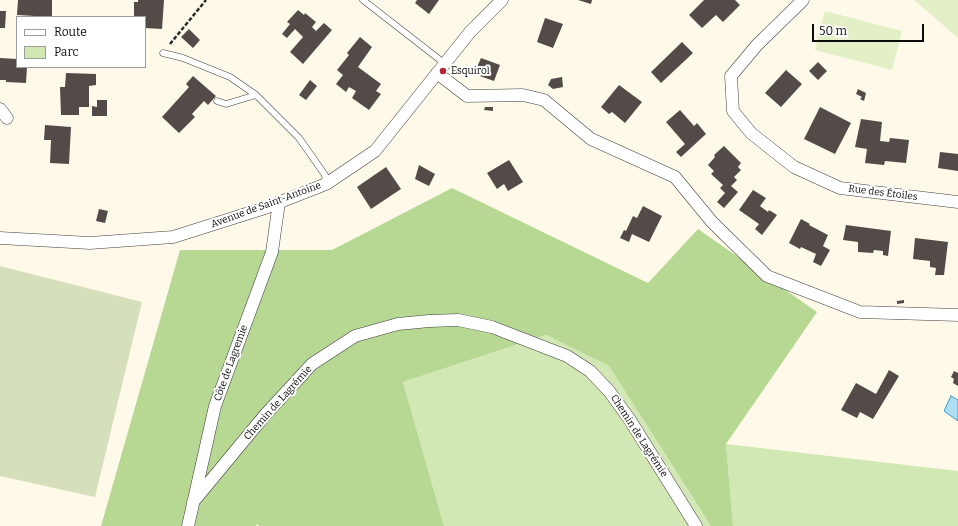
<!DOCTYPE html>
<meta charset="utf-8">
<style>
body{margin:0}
#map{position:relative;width:958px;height:526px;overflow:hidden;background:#fff9e9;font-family:Bitter,serif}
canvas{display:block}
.legend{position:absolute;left:16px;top:16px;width:130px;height:52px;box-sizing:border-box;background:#fff;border:1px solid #9d9d9d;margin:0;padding:5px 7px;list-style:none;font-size:12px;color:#0b0b0b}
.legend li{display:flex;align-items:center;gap:8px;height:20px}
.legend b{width:20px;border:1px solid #9d9d9d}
.scale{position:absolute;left:812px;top:24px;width:112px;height:18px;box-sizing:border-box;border:2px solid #0b0b0b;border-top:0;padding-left:5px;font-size:12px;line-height:14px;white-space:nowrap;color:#0b0b0b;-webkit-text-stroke:3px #fff;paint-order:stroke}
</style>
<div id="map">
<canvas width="958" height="526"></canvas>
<ul class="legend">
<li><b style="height:5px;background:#fff"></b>Route</li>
<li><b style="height:11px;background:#d2e8b4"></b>Parc</li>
</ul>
<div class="scale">50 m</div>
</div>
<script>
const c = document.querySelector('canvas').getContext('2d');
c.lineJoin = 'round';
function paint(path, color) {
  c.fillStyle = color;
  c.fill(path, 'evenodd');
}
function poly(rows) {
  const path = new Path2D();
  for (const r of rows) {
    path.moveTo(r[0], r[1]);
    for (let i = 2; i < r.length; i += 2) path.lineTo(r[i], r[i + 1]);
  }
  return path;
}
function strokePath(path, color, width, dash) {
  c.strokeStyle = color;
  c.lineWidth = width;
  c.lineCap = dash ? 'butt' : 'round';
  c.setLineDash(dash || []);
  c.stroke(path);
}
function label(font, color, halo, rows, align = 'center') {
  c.font = font + ' Bitter,serif';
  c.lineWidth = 4;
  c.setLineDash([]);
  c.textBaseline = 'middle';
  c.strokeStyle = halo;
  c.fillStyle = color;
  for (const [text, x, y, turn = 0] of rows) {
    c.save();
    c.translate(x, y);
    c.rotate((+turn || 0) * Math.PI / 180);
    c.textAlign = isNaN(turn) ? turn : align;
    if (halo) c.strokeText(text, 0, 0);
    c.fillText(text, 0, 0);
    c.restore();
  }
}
const green = poly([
 [546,335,609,366,711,526,444,526,403,382],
 [726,444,958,471,958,526,733,526]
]);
const forest = poly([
 [452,188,648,283,698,229,817,312,726,444,733,526,711,526,609,366,546,335,403,382,444,526,259,526,257,524,256,526,101,526,180,250,332,250]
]);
const cemetery = poly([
 [0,266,142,302,95,497,0,476]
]);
const pitch = poly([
 [914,0,958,0,958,38],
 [825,11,902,31,892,70,815,50]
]);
const water = poly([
 [951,396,958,400,958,421,944,411,951,396]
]);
const building = poly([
 [18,0,52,0,52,17,17,15],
 [138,0,164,0,162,29,145,28,145,17,134,17,134,2,138,2],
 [417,0,439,0,429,14,415,3],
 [578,0,592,0,591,4],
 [704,0,735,0,740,5,723,22,716,15,702,28,689,15],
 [298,10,304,15,305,13,316,22,312,27,316,31,324,23,332,30,303,64,290,52,303,37,295,29,287,38,282,34,290,24,287,22],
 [0,11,6,11,5,28,0,28],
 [545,18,563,24,553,48,537,42],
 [189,29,200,40,193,48,181,37],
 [360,37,372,47,358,67,381,84,376,91,381,94,369,110,352,98,356,91,349,87,346,92,336,84,343,75,337,70,349,55,347,53],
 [682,42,693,53,661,83,651,72],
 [0,58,17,59,17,67,27,67,26,83,6,82,6,80,0,80],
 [481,58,500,65,494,81,474,74],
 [818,62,827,71,818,80,809,71],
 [786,70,802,84,781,107,765,93],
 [66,73,96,74,96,85,89,86,89,107,79,107,79,115,61,115,60,87,65,87],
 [193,76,216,96,208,105,204,101,192,114,195,117,179,133,162,117,189,87,186,84],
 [562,77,563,87,553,89,548,85,551,79],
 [310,80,317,86,306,100,299,95],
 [619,85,642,102,625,123,612,112,609,114,601,107],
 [858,89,866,93,864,101,860,99,862,97,856,94],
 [97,100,107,100,107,116,92,116,92,106,97,107],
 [485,107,493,107,493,111,484,110],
 [820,107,851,123,835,154,804,139],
 [680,110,694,126,697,123,706,134,681,157,676,152,685,144,666,122],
 [861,119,882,122,880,141,889,142,890,138,909,140,906,163,885,161,884,165,865,163,867,149,855,147],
 [45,125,71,127,69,164,50,163,51,140,44,140],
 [724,146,741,163,738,167,741,170,734,177,737,180,731,186,738,192,724,208,717,202,725,193,720,188,723,185,711,174,714,171,708,165,715,157,714,155],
 [940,152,958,154,958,171,938,168],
 [509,160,523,182,508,191,504,184,497,189,487,173],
 [419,165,435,174,429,186,415,179],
 [386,167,401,189,371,209,357,187],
 [753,190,766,198,760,206,768,212,769,210,777,215,762,235,755,229,759,224,739,210],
 [643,206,662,216,649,242,632,234,629,242,620,238,624,230,626,231,633,216,637,218],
 [99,209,108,211,105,223,96,221],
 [801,219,810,224,809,225,828,235,823,246,830,250,821,266,813,262,816,254,801,247,800,249,789,243],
 [846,225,891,231,888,256,883,255,883,251,874,250,873,253,858,252,858,242,843,240],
 [915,238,948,242,944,275,935,275,936,268,930,267,930,261,913,259],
 [904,300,904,303,897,304,897,301],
 [889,370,899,376,873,419,860,412,857,418,841,410,856,383,876,394],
 [954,371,958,373,958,386,953,383,954,379,951,377]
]);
const path = poly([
 [170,44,206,0]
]);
const service = poly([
 [363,0,444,63],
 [163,53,183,58,230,77,256,95],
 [217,101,226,104,256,95,299,138,325,175,326,184]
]);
const minor = poly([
 [803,0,757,45,731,76,733,111,751,133,794,167,840,188,958,202],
 [437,73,467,96,523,95,544,100,591,139,675,177,712,222,767,276,860,312,958,315],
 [0,109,7,118],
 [0,238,90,243,173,237,265,208,326,184,375,151,470,32,502,0],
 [193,502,265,415,312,364,355,336,398,324,429,321,458,320,492,327,567,356,590,371,609,391,630,420,696,526],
 [188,526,215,406,272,252,279,202]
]);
const markers = [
 [443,71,4,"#b82635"]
];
const poiNames = [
 ["Esquirol",451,71]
];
const streetNames = [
 ["Rue des Étoiles",883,193,7],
 ["Avenue de Saint-Antoine",266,205,-20],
 ["Côte de Lagremie",231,363,-70],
 ["Chemin de Lagrémie",278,403,-48],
 ["Chemin de Lagrémie",639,436,57]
];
paint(green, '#d2e8b4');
paint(forest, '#b6d893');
paint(cemetery, '#d5dfbc');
paint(pitch, '#e3efc6');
paint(water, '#afdff5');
strokePath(water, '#3798cb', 1);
paint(building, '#534b47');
strokePath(service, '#3e3e3e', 7);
strokePath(minor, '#3e3e3e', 13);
strokePath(path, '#2d2d2d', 2.5, [4, 2]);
strokePath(service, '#fff', 6);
strokePath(minor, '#fff', 12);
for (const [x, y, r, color] of markers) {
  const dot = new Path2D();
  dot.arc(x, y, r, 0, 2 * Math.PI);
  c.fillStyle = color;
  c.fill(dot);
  strokePath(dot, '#fff', 1.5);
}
label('10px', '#0b0b0b', '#fff', poiNames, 'left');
label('10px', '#0b0b0b', '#fff', streetNames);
</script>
